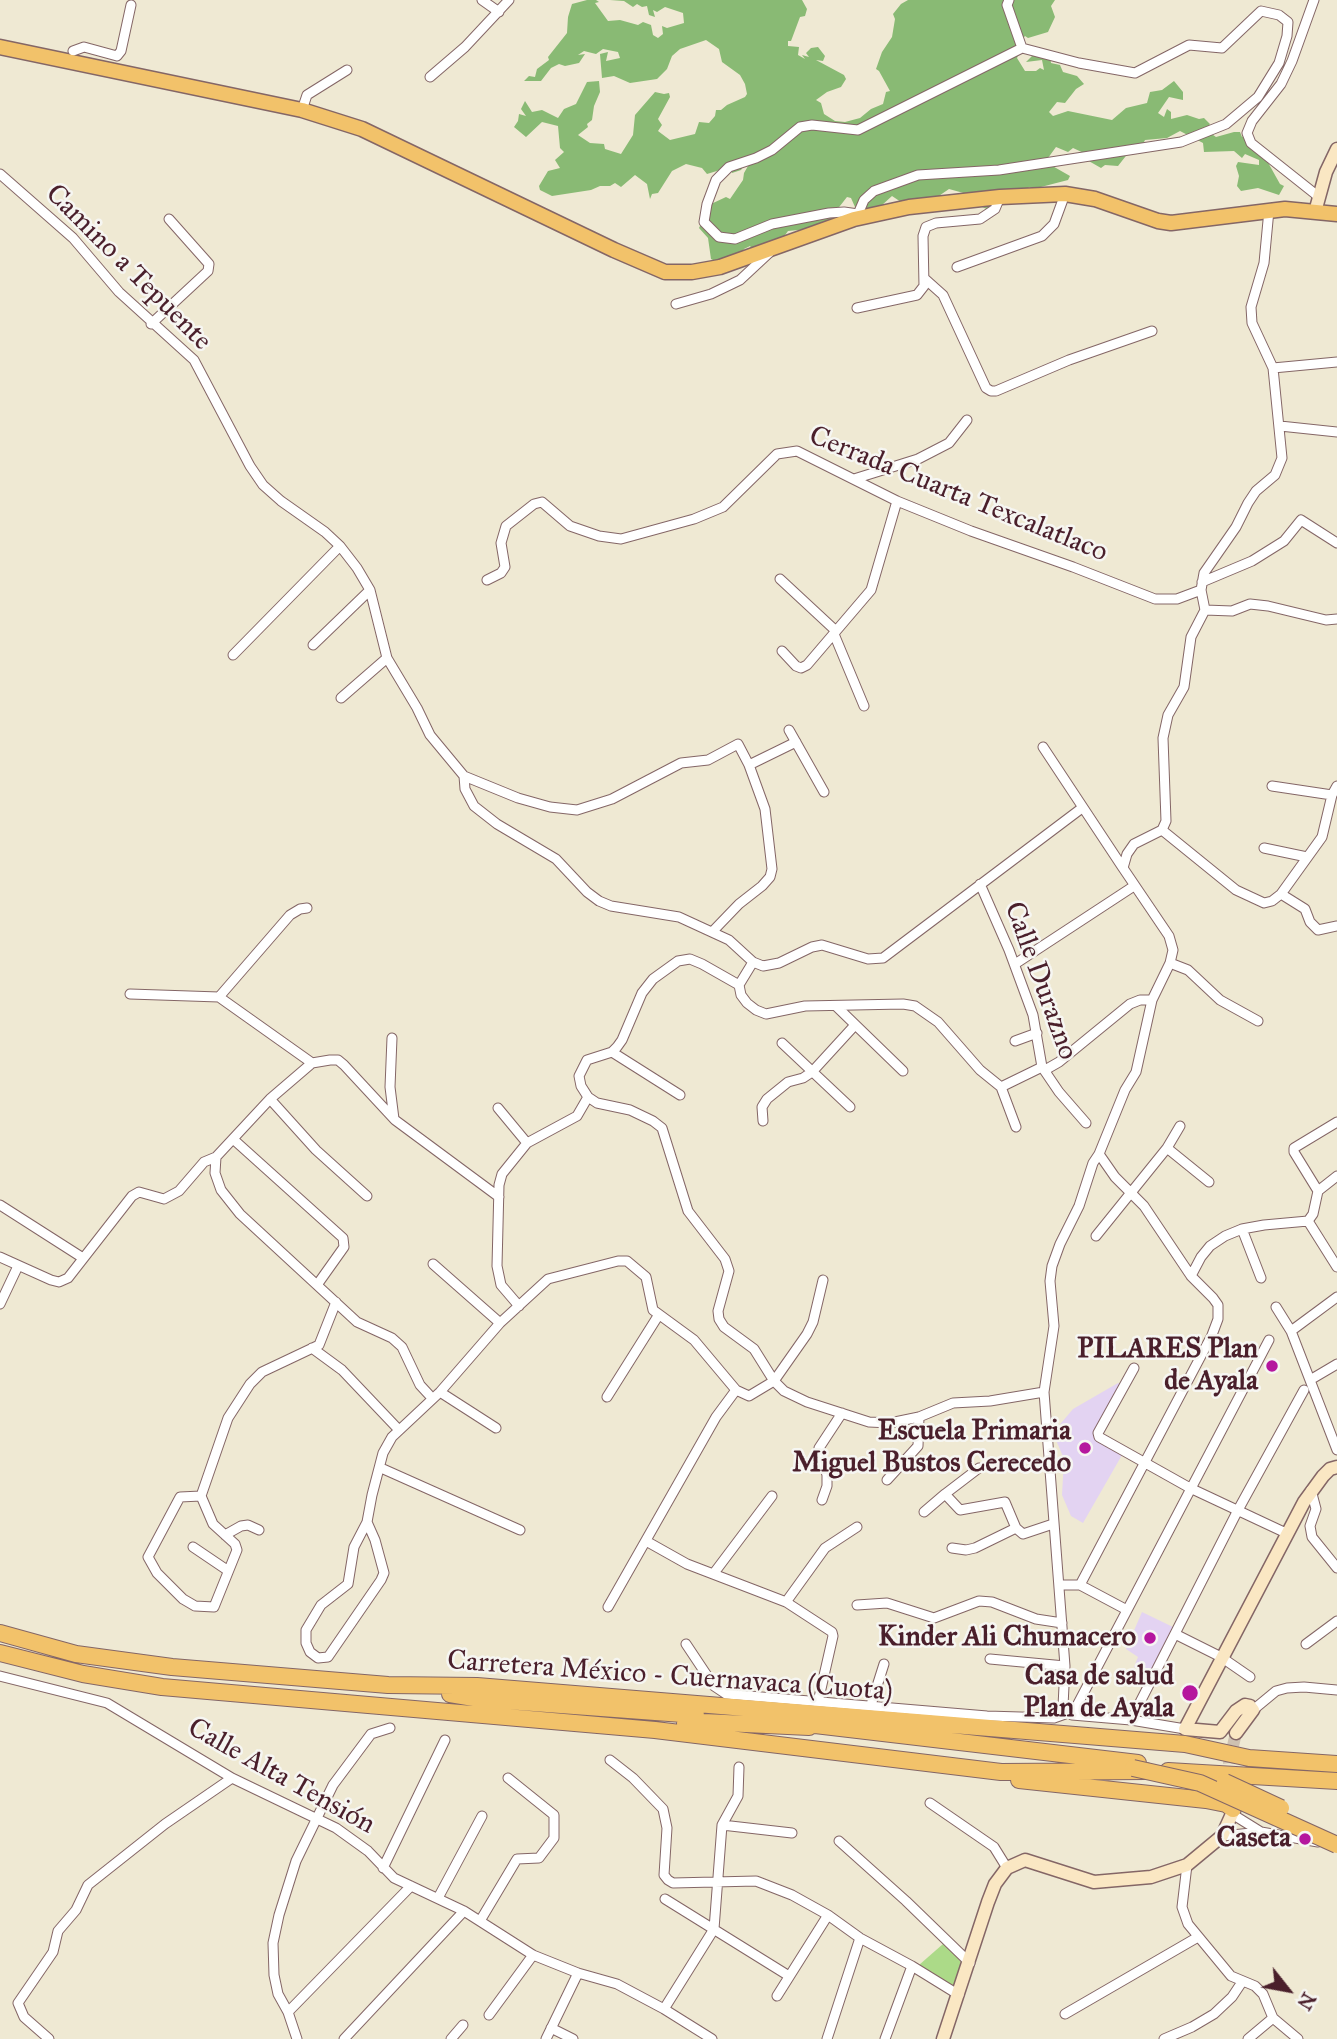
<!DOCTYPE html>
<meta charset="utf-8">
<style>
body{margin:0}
#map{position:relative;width:1337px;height:2039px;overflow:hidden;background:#efe9d3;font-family:"IM FELL Great Primer",serif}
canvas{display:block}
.north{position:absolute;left:1253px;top:1955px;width:70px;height:70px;-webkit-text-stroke:5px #f6f6f2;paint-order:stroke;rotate:121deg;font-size:19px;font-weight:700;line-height:28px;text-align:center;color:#4a1f2b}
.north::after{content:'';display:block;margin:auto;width:24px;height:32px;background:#4a1f2b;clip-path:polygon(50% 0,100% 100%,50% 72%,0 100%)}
</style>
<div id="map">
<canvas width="1337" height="2039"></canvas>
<div class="north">N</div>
</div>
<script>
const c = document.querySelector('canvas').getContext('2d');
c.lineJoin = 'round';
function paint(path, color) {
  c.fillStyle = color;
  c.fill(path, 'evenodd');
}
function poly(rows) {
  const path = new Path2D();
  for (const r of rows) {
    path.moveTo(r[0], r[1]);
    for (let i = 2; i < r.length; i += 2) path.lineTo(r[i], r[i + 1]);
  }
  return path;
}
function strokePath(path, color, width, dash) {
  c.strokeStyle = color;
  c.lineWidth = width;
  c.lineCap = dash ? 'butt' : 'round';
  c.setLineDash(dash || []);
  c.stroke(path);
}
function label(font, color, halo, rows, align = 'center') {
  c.font = font + ' "IM FELL Great Primer",serif';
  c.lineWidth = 5;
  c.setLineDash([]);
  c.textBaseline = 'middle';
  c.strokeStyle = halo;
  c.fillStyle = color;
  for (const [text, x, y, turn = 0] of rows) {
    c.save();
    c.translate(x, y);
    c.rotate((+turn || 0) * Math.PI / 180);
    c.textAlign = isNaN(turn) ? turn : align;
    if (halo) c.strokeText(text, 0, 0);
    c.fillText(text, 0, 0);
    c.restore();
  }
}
const built = poly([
 [1118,1383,1127,1387,1098,1441,1122,1455,1083,1523,1071,1516,1062,1495,1064,1459,1056,1440,1056,1429,1073,1409],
 [1142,1612,1175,1628,1150,1674,1134,1667,1138,1657,1126,1649]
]);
const green = poly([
 [943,1944,961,1959,957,1990,919,1965]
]);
const forest = poly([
 [587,0,596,0,599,2,595,3,608,21,620,20,638,25,643,22,651,25,653,35,658,38,663,34,662,26,667,28,684,23,683,13,665,7,657,12,653,10,655,17,649,15,647,6,642,7,637,4,633,7,624,1,610,0,802,0,807,9,805,16,800,17,791,41,788,41,788,46,799,47,798,55,805,59,802,55,809,57,806,53,811,48,818,47,825,56,823,61,816,60,844,75,846,79,841,87,827,92,816,100,821,103,824,114,835,121,845,122,860,118,871,109,883,104,886,92,890,91,879,71,876,69,882,52,892,37,895,19,893,14,901,4,908,0,1055,0,1051,6,1055,17,1048,32,1028,38,1025,36,1016,47,1020,51,1017,58,1025,71,1036,71,1040,68,1044,70,1042,60,1026,62,1032,56,1050,55,1051,63,1060,65,1063,72,1077,76,1084,84,1076,89,1065,103,1057,102,1049,112,1053,116,1068,111,1112,120,1126,108,1147,103,1150,92,1162,90,1174,81,1183,92,1183,100,1169,97,1158,113,1164,117,1167,109,1171,112,1171,119,1187,115,1199,119,1204,118,1210,124,1206,130,1216,137,1234,132,1240,132,1242,137,1247,132,1261,150,1280,184,1284,186,1279,195,1258,188,1241,191,1237,186,1239,176,1236,166,1238,162,1259,165,1259,160,1245,154,1242,158,1234,151,1204,152,1203,143,1180,131,1167,138,1145,140,1143,144,1129,152,1118,166,1105,165,1101,168,1087,160,1092,154,1090,151,1086,154,1073,148,1068,152,1056,147,1048,158,1049,164,1070,176,1068,180,1037,188,1029,187,1027,190,996,199,987,209,982,207,978,197,949,189,911,215,904,204,892,196,881,206,864,212,855,207,851,198,847,197,836,211,841,214,826,221,819,228,788,231,777,246,754,252,750,246,744,249,740,256,715,261,711,259,708,238,699,228,711,204,726,197,730,199,743,180,744,173,748,166,745,164,741,170,732,173,731,170,720,170,707,174,702,168,686,164,672,171,658,193,652,194,650,199,647,184,635,175,621,187,615,183,610,186,600,186,591,190,552,196,540,190,539,186,548,171,560,168,555,160,564,152,560,148,558,126,542,122,526,137,514,127,518,121,519,114,526,116,521,109,525,101,532,112,542,110,558,118,564,109,576,104,587,82,599,81,600,92,594,106,592,120,587,124,588,127,578,135,590,143,604,144,605,149,621,154,633,135,635,115,655,92,664,94,669,93,670,97,658,119,662,125,658,131,670,140,695,134,699,122,709,123,715,116,716,110,721,110,727,105,745,97,747,94,745,84,740,75,722,62,719,49,706,40,680,49,672,56,667,69,657,79,630,83,614,76,602,78,600,54,608,52,606,61,620,58,618,52,603,49,596,54,584,51,578,55,585,54,579,63,565,66,559,64,551,68,541,81,524,81,529,76,535,77,537,69,549,60,548,57,567,33,568,17,572,4]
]);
const secondaryTunnel = poly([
 [1231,1781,1229,1763,1236,1733]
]);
const street = poly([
 [482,0,499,12],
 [1009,0,1007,5,1022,48],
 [1314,0,1292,61,1281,84,1252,121,1247,133,1251,143,1319,197],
 [73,51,84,47,117,56,121,51,131,5],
 [430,77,465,47,509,0],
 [302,110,307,95,347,70],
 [0,174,73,238,119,292,194,360,250,466,263,485,281,501,325,532,340,546,357,568,370,590,387,658,417,708,430,735,464,776,465,789,474,806,497,824,556,859,587,892,599,901,611,906,679,917,729,940,753,962,763,966,779,963,812,947,822,945,868,959,883,958,1082,808],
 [858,214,864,200,874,191,918,175,999,170,1181,142,1226,124,1258,97,1279,63,1287,36,1288,22,1279,15,1261,11,1222,48,1189,45,1135,73,1079,63,1022,48,858,130,812,125,800,127,772,150,756,158,729,167,716,180,707,204,704,222,719,237,735,239,772,224,829,213,844,212,858,214,862,214],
 [957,267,1042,236,1054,224,1065,194],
 [924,278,943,295,986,388,991,391,996,391,1069,360,1152,331],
 [676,304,711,294,740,280,769,253],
 [857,308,917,295,924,286,923,236,926,227,936,223,980,219,995,209,1000,197],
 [151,324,208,271,209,264,169,219],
 [1273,368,1337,362],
 [1280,426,1337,432],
 [854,479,918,459,949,443,967,420],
 [780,579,836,631],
 [487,580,501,573,505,567,501,543,506,526,534,504,542,502,570,526,599,536,621,539,694,519,723,507,777,454,797,451,897,501,971,531,1073,567,1155,599,1177,599,1201,590],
 [1202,582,1252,561,1284,541,1301,520,1337,543],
 [1205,610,1232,611,1250,604,1268,606,1326,620,1337,619],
 [834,634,864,706],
 [313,645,370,590],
 [782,651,796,666,801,668,807,665,871,590,897,501],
 [233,655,340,546],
 [341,698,387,658],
 [789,730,824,792],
 [1043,747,1123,868],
 [749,765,796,742],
 [464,776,518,798,550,807,577,810,612,799,681,763,708,760,738,744,749,765,765,809,772,869,770,877,762,886,739,904,713,931],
 [1272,786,1332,795],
 [1162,830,1236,890,1264,903,1272,901,1281,894,1322,837,1332,795,1337,786],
 [1264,848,1307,857],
 [980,884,1009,950,1033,1015,1042,1067,1059,1092,1086,1123],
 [1281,894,1305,909,1310,922,1318,930,1337,926],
 [1170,963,1188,970,1220,1000,1258,1021],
 [1015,964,1134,886],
 [739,985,702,964,690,959,678,961,653,979,642,993,622,1040,617,1047,612,1052,587,1060,579,1076,581,1086,588,1097,597,1103,630,1110,653,1121,662,1128,688,1211,725,1259,729,1271,718,1311,719,1319,724,1327,754,1349,774,1381,784,1391,807,1402,869,1422,890,1423,919,1417,953,1403,990,1401,1044,1392],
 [739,985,741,995,747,1003,756,1010,766,1014,805,1006,903,1004,915,1006,938,1022,980,1070,1001,1087,1016,1127],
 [739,985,753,962],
 [130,994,219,997,312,1063],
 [219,997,290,915,300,909,307,908],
 [837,1007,903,1071],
 [392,1038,390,1087,394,1119],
 [1015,1041,1037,1033],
 [782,1043,850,1107],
 [612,1052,680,1095],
 [312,1063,330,1060,338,1060,344,1065,395,1120,499,1197],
 [1045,1070,1059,1062,1130,1004,1140,1000,1152,1000],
 [1001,1087,1042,1067],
 [270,1099,316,1150,367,1196],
 [498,1108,527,1143],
 [763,1121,762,1107,767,1099,788,1082,803,1078,812,1072,855,1025],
 [233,1139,343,1238,344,1247,317,1285],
 [1167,1148,1209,1182],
 [1099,1154,1093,1163,1079,1206,1060,1244,1052,1266,1050,1281,1054,1326,1044,1392,1065,1666,1063,1706,1072,1715,1131,1720,1185,1729],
 [216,1157,215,1173,221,1190,240,1214,357,1322,392,1338,402,1347,420,1385,432,1398],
 [1318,1191,1294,1152,1294,1148,1337,1122],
 [0,1205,83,1258],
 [1308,1221,1337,1267],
 [1242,1229,1261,1278],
 [1096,1236,1167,1148,1180,1126],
 [0,1257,51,1280,59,1282,68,1278,132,1196,139,1192,164,1199,179,1191,204,1162,216,1157,270,1099,312,1063],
 [433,1264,500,1323],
 [1191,1276,1201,1257,1210,1246,1225,1236,1242,1229,1264,1225,1308,1221,1313,1214,1318,1191,1337,1176],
 [0,1304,18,1266],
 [519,1306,501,1285,497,1266,499,1185,502,1174,527,1143,577,1116,588,1097],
 [1276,1307,1291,1331,1337,1450],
 [1291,1331,1337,1297],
 [312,1348,342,1370,399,1430],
 [1134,1368,1098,1433,1099,1437,1190,1488,1286,1533],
 [1310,1380,1337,1364],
 [440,1392,496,1428],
 [607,1397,658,1316],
 [381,1468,520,1530],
 [979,1468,945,1494,960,1510,1005,1502,1016,1528,1023,1534,1053,1524],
 [887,1480,918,1446,919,1417],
 [1311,1490,1316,1509,1310,1526,1312,1537,1337,1568],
 [201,1496,180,1497,148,1557,157,1573,183,1599,195,1606,214,1607,237,1550,235,1544,213,1524,201,1496,228,1418,250,1384,262,1372,319,1345,336,1302],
 [822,1500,827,1486,827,1475,819,1448,842,1413],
 [924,1512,945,1494],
 [367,1522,375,1540,384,1573,381,1580,328,1657,318,1658,310,1652,306,1643,306,1630,321,1605,348,1584,354,1547,367,1522,372,1495,383,1453,392,1437,440,1392,500,1323,548,1279,618,1261,627,1261,646,1277,653,1310,694,1340,736,1390,749,1396,774,1381,807,1334,813,1322,823,1280],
 [225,1535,241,1526,248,1525,259,1530],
 [646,1541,687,1564,786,1602,832,1632,833,1636,818,1702],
 [193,1547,227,1570],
 [952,1548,966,1550,975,1548,1016,1528],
 [714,1573,772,1496],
 [1059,1585,1080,1585,1127,1610],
 [1080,1585,1212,1335,1218,1319,1218,1305,1213,1298,1191,1276,1144,1206,1115,1177,1099,1154,1125,1090,1136,1072,1152,1000,1170,963,1173,950,1169,936,1123,868,1127,854,1134,844,1162,830,1166,821,1163,738,1168,715,1184,687,1191,637,1205,610,1201,590,1204,573,1236,527,1248,503,1256,491,1275,475,1282,458,1273,368,1252,323,1251,307,1264,263,1269,210],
 [786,1602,825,1548,857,1527],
 [857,1605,887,1603,934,1618,979,1601,992,1602,1036,1619,1062,1623],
 [608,1607,716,1417,736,1390],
 [1175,1634,1221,1657,1250,1677],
 [686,1644,714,1686,726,1694,987,1716,1054,1718,1068,1713],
 [1306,1644,1337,1621],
 [990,1659,1065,1666],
 [0,1676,107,1703,232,1778,336,1828,368,1851,394,1878,464,1911,533,1955,578,1973,617,1984,664,2009,712,2039],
 [871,1705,884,1664],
 [1253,1710,1276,1691,1287,1688,1304,1687,1337,1690],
 [1072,1715,1269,1340],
 [1131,1720,1238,1510,1304,1390],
 [610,1760,633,1778,663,1809,667,1828,664,1875,668,1880,673,1883,756,1881,792,1895,828,1915,860,1938,912,1966,959,1995],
 [930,1803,994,1847,1007,1868],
 [1232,1814,1261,1832],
 [722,1825,792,1833],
 [1222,1836,1261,1832,1318,1842],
 [839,1841,906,1901,970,1963],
 [1187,1865,1182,1907,1188,1924,1231,1976,1255,1986,1263,1994,1273,2018,1298,2039],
 [383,1868,445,1740],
 [438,1898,482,1816],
 [665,1899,789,1976],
 [480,1921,517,1859,539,1858,554,1838,554,1815,508,1778],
 [777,1996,828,1915],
 [664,2009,714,1929,722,1825,738,1796,739,1767],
 [288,2012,411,1886],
 [1065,2014,1198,1937],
 [489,2015,533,1955],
 [551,2028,573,2039],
 [49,2039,24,2017,18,2003,53,1952,58,1931,76,1910,88,1885,165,1824,232,1778],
 [297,2039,288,2012,278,1994,274,1975,273,1943,279,1915,296,1861,333,1785,371,1734,390,1728],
 [344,2039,464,1911],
 [451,2039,463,2025],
 [546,2039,578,1973],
 [827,2039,860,1938],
 [885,2039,912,1966],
 [1164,2039,1192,2027,1214,2014,1232,1997,1242,1982],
 [1248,2039,1273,2018]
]);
const secondary = poly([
 [1315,212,1326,172,1337,149],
 [1236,1733,1253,1710,1250,1706,1245,1705,1236,1711,1220,1732,1185,1729,1304,1502,1323,1476,1330,1469,1337,1467],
 [943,2039,988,1902,995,1884,1007,1868,1025,1860,1094,1882,1151,1877,1187,1865,1222,1836,1232,1814,1234,1804]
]);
const primary = poly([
 [0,47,302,110,362,129,614,250,665,272,692,272,720,267,854,219,909,207,1000,197,1065,194,1095,199,1158,221,1171,223,1285,209,1337,214]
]);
const highway = poly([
 [0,1633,76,1654,172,1667,388,1685,477,1686,1185,1744,1249,1758,1337,1764],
 [0,1653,83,1674,162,1687,655,1730,1001,1772,1146,1771],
 [450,1694,480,1699,696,1715],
 [685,1723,703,1722,809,1727],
 [798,1723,1138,1763],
 [1168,1771,1337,1781],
 [1019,1780,1206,1800,1226,1804,1233,1809]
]);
const highwayBridge = poly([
 [1133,1768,1200,1783,1337,1845],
 [1225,1782,1281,1808]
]);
const markers = [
 [1272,1366,7,"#b5179e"],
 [1085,1448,7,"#b5179e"],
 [1150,1638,7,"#b5179e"],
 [1190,1693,9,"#b5179e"],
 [1305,1839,7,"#b5179e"]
];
const streetNames = [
 ["Camino a Tepuente",128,268,45],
 ["Cerrada Cuarta Texcalatlaco",958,495,22],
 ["Calle Durazno",1040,981,70],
 ["Carretera México - Cuernavaca (Cuota)",670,1677,4],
 ["Calle Alta Tensión",281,1777,29]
];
const poiNames = [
 ["PILARES Plan",1258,1350],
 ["de Ayala",1258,1382],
 ["Escuela Primaria",1071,1432],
 ["Miguel Bustos Cerecedo",1071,1464],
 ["Kinder Ali Chumacero",1136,1638],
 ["Casa de salud",1174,1677],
 ["Plan de Ayala",1174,1709],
 ["Caseta",1291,1839]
];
paint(built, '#e3d3f2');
paint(green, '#acda88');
paint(forest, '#89ba74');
strokePath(secondaryTunnel, '#cec1b1', 12, [12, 6]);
strokePath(street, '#846666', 11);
strokePath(secondary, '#846666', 15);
strokePath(primary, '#846666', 17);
strokePath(highway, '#846666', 18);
strokePath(street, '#fff', 9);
strokePath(secondary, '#fae7c3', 12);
strokePath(primary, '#f2c26a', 14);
strokePath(highway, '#f2c26a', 16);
strokePath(highwayBridge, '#846666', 18, []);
strokePath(highwayBridge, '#f2c26a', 16);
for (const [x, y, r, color] of markers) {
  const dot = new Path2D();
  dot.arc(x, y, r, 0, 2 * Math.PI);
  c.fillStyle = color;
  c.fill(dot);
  strokePath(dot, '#f6f6f2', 2.5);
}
label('28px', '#4a1f2b', '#f6f6f2', streetNames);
label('bold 28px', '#4a1f2b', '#f6f6f2', poiNames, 'right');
</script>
